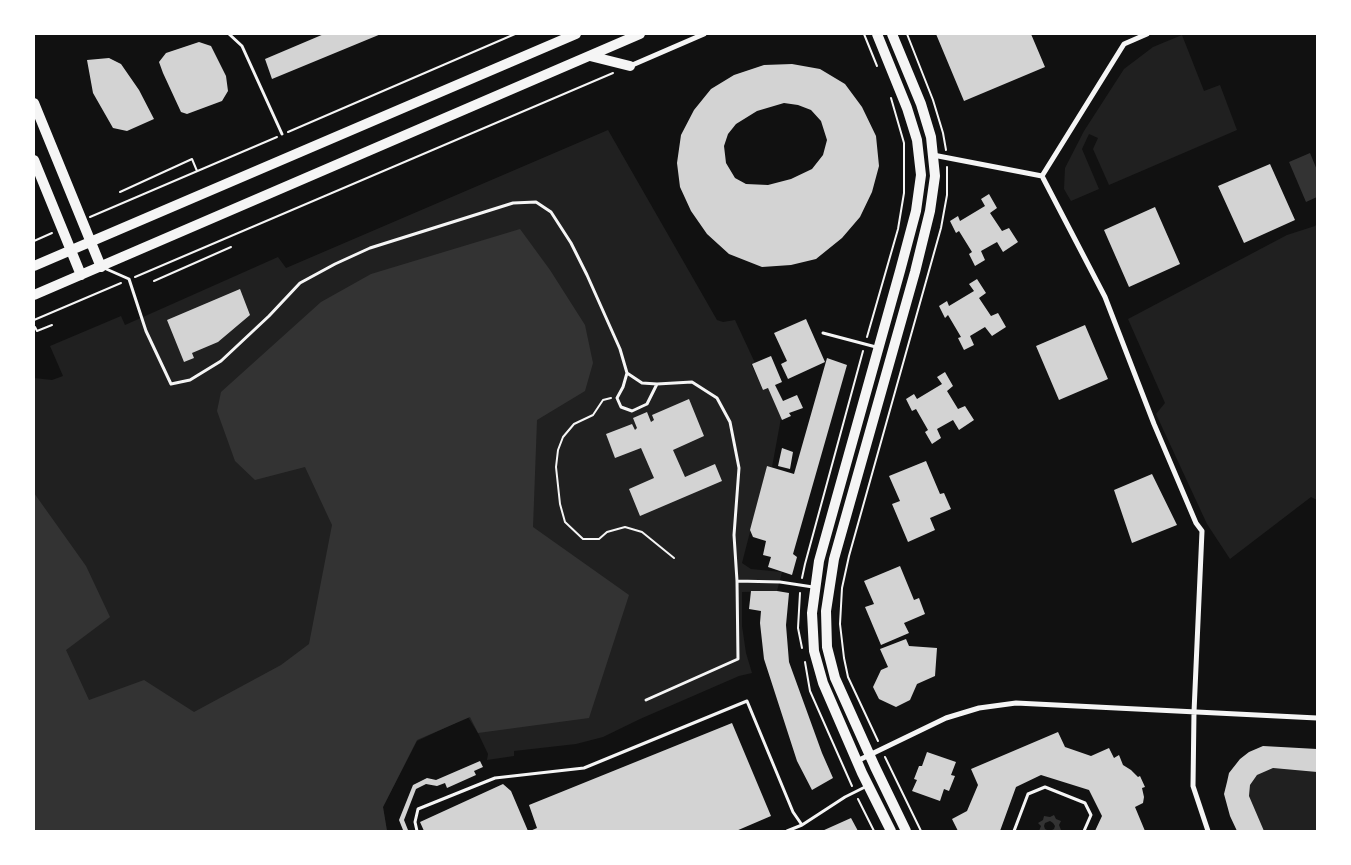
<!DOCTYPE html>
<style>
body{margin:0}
#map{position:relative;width:1351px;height:865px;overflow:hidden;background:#111;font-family:Inter,sans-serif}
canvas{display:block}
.frame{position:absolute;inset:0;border:35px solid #fff;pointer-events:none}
</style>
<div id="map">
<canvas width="1351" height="865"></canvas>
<div class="frame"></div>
</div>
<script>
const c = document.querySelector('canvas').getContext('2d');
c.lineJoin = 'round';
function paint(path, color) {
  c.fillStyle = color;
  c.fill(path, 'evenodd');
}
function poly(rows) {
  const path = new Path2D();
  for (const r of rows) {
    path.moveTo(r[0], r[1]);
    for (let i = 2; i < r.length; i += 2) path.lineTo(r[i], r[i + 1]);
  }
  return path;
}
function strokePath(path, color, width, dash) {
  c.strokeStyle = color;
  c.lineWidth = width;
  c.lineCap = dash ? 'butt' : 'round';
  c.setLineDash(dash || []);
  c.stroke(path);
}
const green = poly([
 [1182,35,1204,91,1220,85,1237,130,1109,185,1093,149,1098,138,1089,134,1082,149,1099,189,1071,201,1064,189,1065,168,1084,131,1124,69,1153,47],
 [608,130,717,320,723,322,735,320,755,363,751,364,763,390,768,388,781,418,772,467,767,466,742,563,751,569,782,572,777,591,742,592,742,626,746,653,752,673,739,676,640,719,603,737,576,744,514,751,514,756,487,760,488,754,478,733,468,717,417,741,383,807,387,831,34,831,34,378,52,380,63,376,50,346,121,316,125,325,278,257,286,268],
 [1317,224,1317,500,1311,497,1230,559,1207,524,1156,414,1165,403,1128,319,1287,235,1315,226],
 [1273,768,1317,772,1317,831,1264,831,1249,796,1250,785,1257,775]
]);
const water = poly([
 [1310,153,1317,170,1317,197,1306,202,1289,162],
 [520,229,550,270,585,325,593,363,585,391,537,420,533,527,629,595,589,718,478,733,470,717,417,740,383,807,387,831,34,831,34,493,86,566,110,617,66,650,89,700,144,680,194,712,281,665,309,644,332,525,305,467,255,480,235,461,217,411,221,392,321,302,371,274],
 [1054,815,1056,819,1061,821,1059,825,1061,830,1058,831,1050,831,1054,829,1055,826,1053,823,1050,821,1045,823,1044,826,1045,829,1049,831,1039,831,1041,826,1038,823,1043,820,1044,816,1050,817]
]);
const building = poly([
 [324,34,381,34,272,79,265,59],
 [936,34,1031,34,1045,67,964,101],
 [199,42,211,46,226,76,228,91,222,101,187,114,181,112,163,73,159,62,166,53],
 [109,58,121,64,139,90,154,119,127,131,113,128,93,93,87,60],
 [792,64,820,69,845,84,862,107,876,136,879,166,872,192,860,217,842,238,816,259,791,265,762,267,729,254,707,234,691,211,680,187,677,163,681,135,694,110,711,89,734,75,764,65],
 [784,103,798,105,811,110,821,121,827,140,823,155,812,169,791,179,768,185,746,184,735,178,726,163,724,146,728,134,736,124,757,111],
 [1270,164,1295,220,1244,243,1218,186],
 [989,194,997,208,990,213,1002,231,1009,228,1018,242,1003,252,997,242,981,251,985,260,975,266,969,254,972,252,959,231,956,233,950,221,958,216,960,221,985,206,981,199],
 [1155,207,1180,264,1129,287,1104,230],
 [977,279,986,293,979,298,991,316,998,313,1006,327,992,336,985,327,970,336,974,345,964,350,958,338,961,337,948,315,945,318,939,306,947,301,949,306,974,291,969,284],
 [240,289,250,315,218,342,192,353,194,358,184,362,167,320],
 [806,319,825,362,788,379,781,364,787,361,774,333],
 [1085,325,1108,379,1059,400,1036,346],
 [771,356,782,382,775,385,783,401,797,395,803,408,789,413,791,416,782,420,768,388,763,390,752,364],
 [827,358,847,365,793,554,797,557,792,575,768,567,771,557,763,555,766,541,753,537,750,530,767,466,794,474],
 [945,372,953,386,947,391,958,409,965,406,974,420,959,430,953,420,937,429,941,438,932,444,925,432,928,430,916,409,912,411,906,399,914,394,917,399,942,384,937,377],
 [689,399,704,436,673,450,685,477,715,464,722,481,640,516,629,489,654,478,641,448,615,458,606,434,632,424,635,430,637,428,633,418,647,412,651,422,654,420,652,415],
 [782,448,793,452,790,469,778,466],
 [926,461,940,494,944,493,951,509,930,518,935,530,908,542,892,504,900,501,889,476],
 [1152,474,1177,525,1132,543,1114,490],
 [900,566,914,600,919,598,925,614,904,623,909,633,881,645,865,607,874,604,864,581],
 [751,591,777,591,789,593,786,625,789,662,822,753,833,778,812,790,797,761,764,659,760,623,761,611,749,609],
 [906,639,909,646,937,648,935,676,917,684,910,700,896,707,879,699,873,687,881,670,888,667,880,649],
 [732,723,771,816,736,831,530,831,537,828,529,805],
 [1058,732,1065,747,1091,756,1109,748,1114,758,1119,755,1123,765,1131,770,1138,777,1140,776,1145,787,1142,788,1144,797,1143,803,1135,807,1145,831,1095,831,1102,816,1089,790,1041,775,1016,787,1000,831,958,831,952,819,967,811,978,785,971,769],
 [1263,746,1317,749,1317,772,1273,768,1257,775,1250,785,1249,796,1264,831,1237,831,1230,816,1224,794,1227,782,1229,773,1240,759,1249,752],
 [927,752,956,762,951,775,955,776,949,791,944,789,940,801,912,791,917,780,914,779,919,766,922,766],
 [480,761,483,767,474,771,476,775,447,788,445,783,437,786,426,784,416,789,404,820,408,830,407,831,402,831,403,830,399,820,413,785,427,778,436,780],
 [503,784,511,791,528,831,424,831,420,822],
 [851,818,858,831,822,831]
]);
const path = poly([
 [864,34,877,66],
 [907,34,933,100,943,133,946,150],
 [288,132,515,34],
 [120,192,192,159,197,171],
 [90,217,277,137],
 [34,241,52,233],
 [135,277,613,73],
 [154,281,231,247],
 [34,320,121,283],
 [35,327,37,331,52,325],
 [867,337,898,229,904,193,904,143,891,98],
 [611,398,603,400,593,415,574,424,563,437,558,450,556,467,560,504,565,522,583,539,599,539,607,532,625,527,642,532,674,558],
 [802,578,805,564,863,351],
 [800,593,798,628,802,648],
 [805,662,810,691,852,786],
 [878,741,848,677,844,658,840,624,842,588,849,556,941,228,947,195,947,167],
 [885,757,921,831],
 [858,799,874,831]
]);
const service = poly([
 [229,34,242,46,282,134],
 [104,268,129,279,146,331,171,384,190,380,221,361,269,316,300,283,335,264,370,248,513,203,536,202,551,212,571,243,587,275,620,349,627,373,642,383,657,384,692,382,717,398,730,422,739,468,734,535,737,581,738,659,646,700],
 [823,333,876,347],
 [627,373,623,387,617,398,621,407,632,411,647,404,657,384],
 [737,581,780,582,813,587],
 [417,831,415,822,418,809,480,784,495,778,584,768,747,701,793,812,802,825],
 [787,831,802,825,845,797,865,787],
 [1014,831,1028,794,1045,787,1085,803,1091,815,1084,831]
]);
const minor = poly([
 [630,66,704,34],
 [933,155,1042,176,1124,44,1147,34],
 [1042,176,1105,297,1154,424,1196,523,1202,531,1194,712,1193,786,1208,831],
 [857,761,946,718,979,708,1016,703,1317,718]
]);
const secondary = poly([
 [877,34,907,108,917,140,921,175,916,211,900,271,819,561,812,613,814,651,823,683,862,773,891,831],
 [892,34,921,104,931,137,935,176,930,211,915,272,834,559,826,611,827,647,835,678,875,767,906,831]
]);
const primary = poly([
 [590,56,630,66],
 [34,103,101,267],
 [34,160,81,275],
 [34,266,576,34],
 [34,295,640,34]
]);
paint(green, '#202020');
paint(water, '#333');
paint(building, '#d3d3d3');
strokePath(path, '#f5f5f5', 2);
strokePath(service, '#f5f5f5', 3);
strokePath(minor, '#f5f5f5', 5);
strokePath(secondary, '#f5f5f5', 10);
strokePath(primary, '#f5f5f5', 10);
</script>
